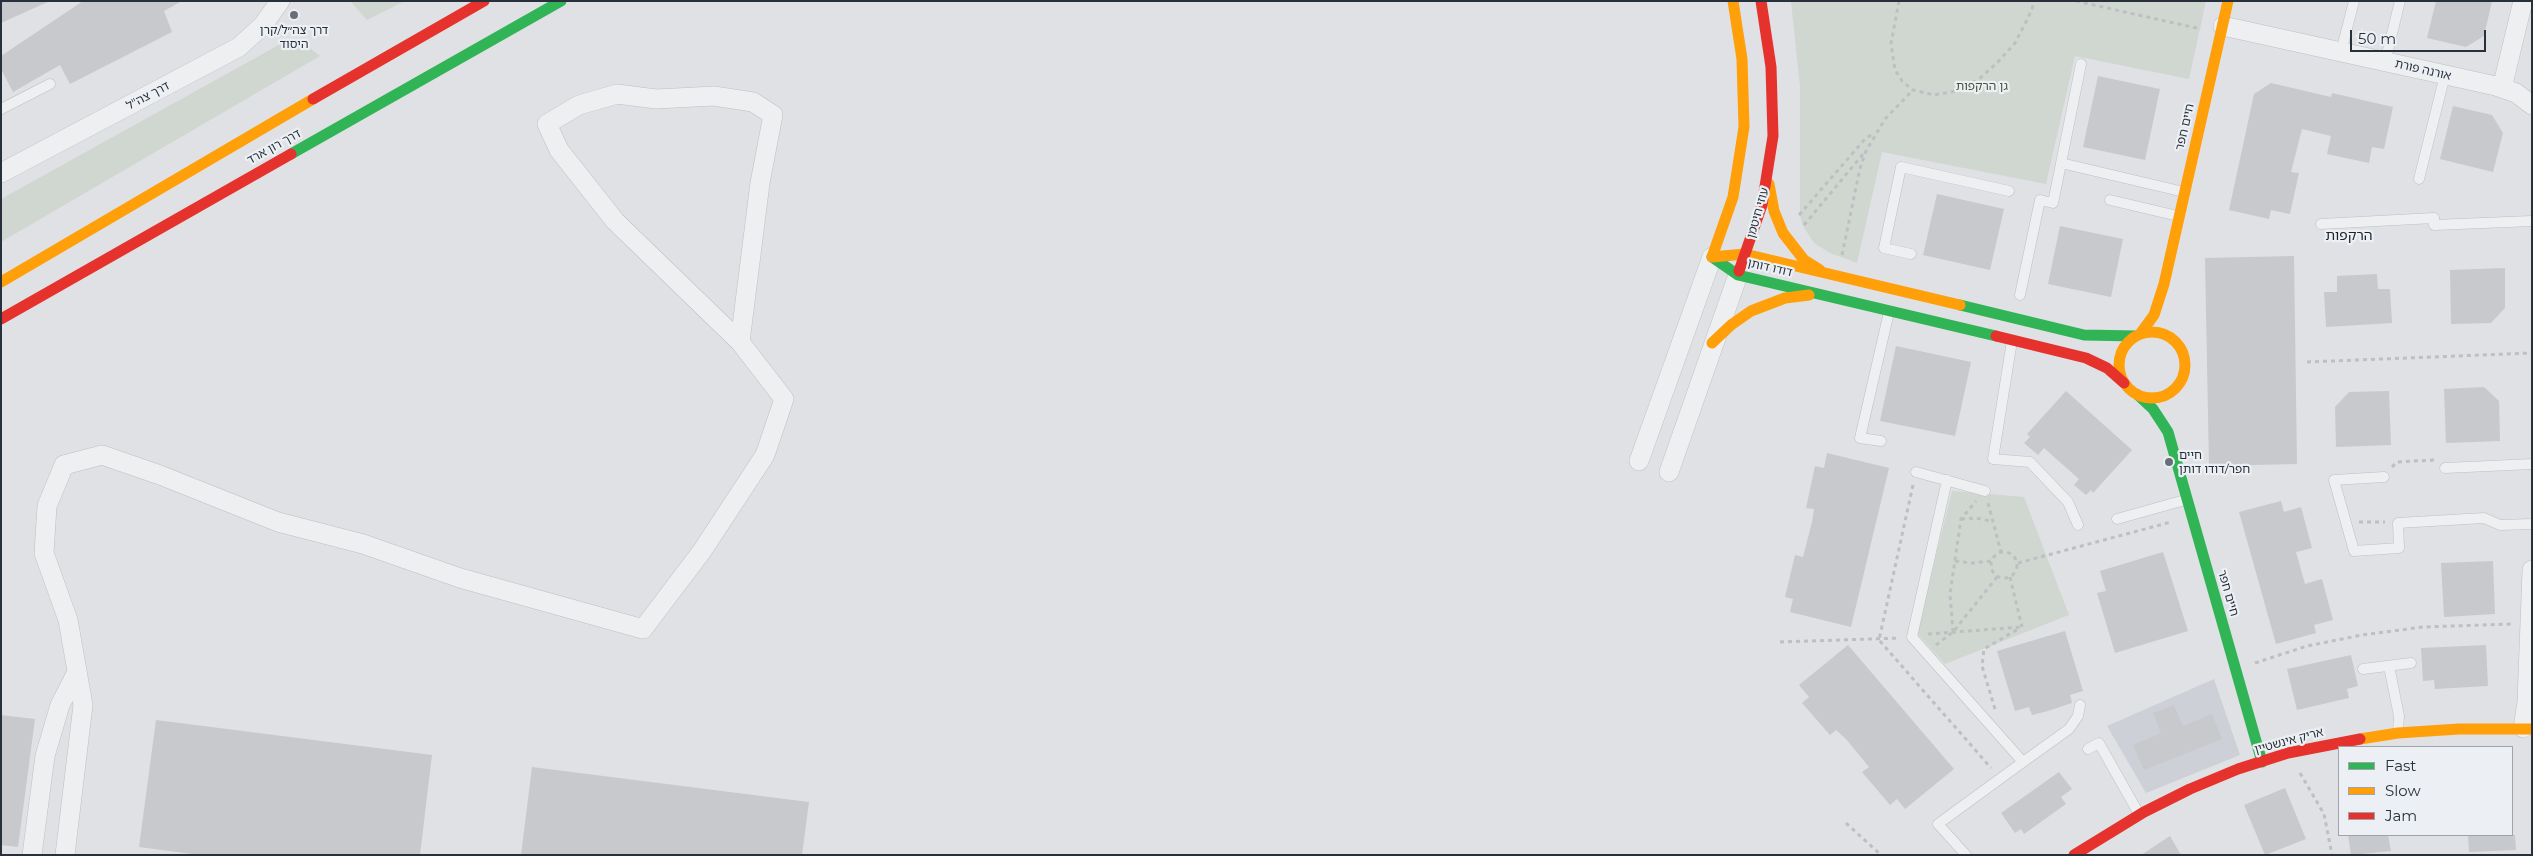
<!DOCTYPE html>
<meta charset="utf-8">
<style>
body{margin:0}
#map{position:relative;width:2533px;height:856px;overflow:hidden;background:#dfe1e4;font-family:Montserrat,sans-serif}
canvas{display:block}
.frame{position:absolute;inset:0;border:2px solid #28313b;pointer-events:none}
.legend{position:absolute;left:2338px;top:746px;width:175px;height:90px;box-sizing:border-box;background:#ecf0f4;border:1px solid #9ea4aa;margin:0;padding:6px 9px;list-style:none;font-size:15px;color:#28313b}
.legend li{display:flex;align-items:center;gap:10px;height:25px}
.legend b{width:25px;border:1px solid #9ea4aa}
.scale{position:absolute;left:2350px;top:30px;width:136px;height:22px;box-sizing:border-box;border:2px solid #28313b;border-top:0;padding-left:6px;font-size:15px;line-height:18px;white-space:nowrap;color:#28313b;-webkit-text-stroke:4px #ecf0f4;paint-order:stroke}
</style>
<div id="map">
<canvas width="2533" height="856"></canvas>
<div class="frame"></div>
<ul class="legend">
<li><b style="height:6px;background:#30b455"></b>Fast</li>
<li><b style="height:6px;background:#ff9f0a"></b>Slow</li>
<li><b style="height:6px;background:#e5322d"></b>Jam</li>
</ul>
<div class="scale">50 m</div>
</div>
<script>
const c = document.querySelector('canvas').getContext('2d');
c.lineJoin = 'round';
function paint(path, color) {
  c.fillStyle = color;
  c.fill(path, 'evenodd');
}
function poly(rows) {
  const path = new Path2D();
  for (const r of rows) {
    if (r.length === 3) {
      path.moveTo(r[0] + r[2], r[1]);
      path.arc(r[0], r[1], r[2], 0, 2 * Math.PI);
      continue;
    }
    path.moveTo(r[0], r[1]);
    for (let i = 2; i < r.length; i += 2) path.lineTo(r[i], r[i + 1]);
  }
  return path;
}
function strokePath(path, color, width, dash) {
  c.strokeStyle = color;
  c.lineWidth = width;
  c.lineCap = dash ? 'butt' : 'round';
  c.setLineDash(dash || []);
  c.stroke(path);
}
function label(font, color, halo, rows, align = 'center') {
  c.font = font + ' Montserrat,"Noto Sans Hebrew",sans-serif';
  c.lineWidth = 4.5;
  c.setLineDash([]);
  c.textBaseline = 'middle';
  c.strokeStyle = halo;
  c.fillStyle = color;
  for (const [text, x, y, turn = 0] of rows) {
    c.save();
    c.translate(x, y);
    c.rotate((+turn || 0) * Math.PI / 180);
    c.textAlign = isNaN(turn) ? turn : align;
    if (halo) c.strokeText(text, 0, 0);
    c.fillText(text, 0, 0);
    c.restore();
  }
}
const built = poly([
 [2214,679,2240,755,2146,793,2107,726]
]);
const green = poly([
 [350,1,405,1,367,20],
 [1791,1,2206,1,2189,79,2075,56,2046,184,1882,152,1857,263,1830,253,1814,243,1803,226,1800,215,1800,87],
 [286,41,301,41,320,56,1,242,1,199],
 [1952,491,2024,497,2069,615,1945,664,1917,633]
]);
const building = poly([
 [1,1,50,1,1,23],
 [83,1,182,1,164,11,172,32,70,84,60,65,13,92,1,69,1,56],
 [2436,1,2492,1,2484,36,2466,47,2427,38],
 [2098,76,2160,89,2145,160,2083,147],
 [2271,83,2331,97,2332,93,2393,107,2384,149,2372,147,2369,163,2327,154,2331,136,2302,129,2291,172,2299,173,2290,214,2271,210,2269,219,2229,210,2254,94],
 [2453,106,2492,115,2503,133,2493,172,2440,159],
 [1937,194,2004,209,1990,270,1923,255],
 [2060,226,2123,239,2111,297,2048,284],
 [2294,256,2297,464,2209,466,2205,258],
 [2505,268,2505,308,2491,323,2451,324,2450,270],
 [2377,274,2378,289,2390,289,2392,323,2326,327,2324,292,2337,292,2337,276],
 [1896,346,1971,362,1955,436,1880,421],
 [2484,387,2499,401,2500,441,2446,443,2444,389],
 [2066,391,2132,450,2093,493,2091,490,2086,495,2074,485,2079,479,2044,448,2038,455,2024,443,2030,437,2027,434],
 [2389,391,2391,445,2336,447,2335,407,2349,392],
 [1827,453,1889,468,1851,627,1790,612,1793,599,1785,597,1795,555,1803,557,1812,522,1814,509,1806,508,1815,466,1824,468],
 [2281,501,2284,512,2301,507,2312,548,2296,552,2305,584,2322,579,2333,620,2314,625,2316,633,2276,644,2239,512],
 [2163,552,2188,631,2115,653,2097,593,2106,591,2100,571],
 [2493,561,2495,614,2444,617,2441,563],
 [2065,631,2083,691,2070,695,2072,703,2048,711,2032,715,2029,707,2015,711,1997,651],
 [1848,645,1954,769,1905,809,1897,799,1890,805,1862,772,1869,767,1846,739,1836,730,1830,735,1802,703,1809,697,1799,685],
 [2486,645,2488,686,2435,689,2434,680,2423,681,2421,648],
 [2351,655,2358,686,2347,689,2349,698,2297,710,2287,669],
 [2174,705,2183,726,2212,714,2222,739,2144,770,2133,745,2161,733,2153,713],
 [1,715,35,719,18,847,1,845],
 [156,720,432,755,420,855,200,855,139,847],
 [532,767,809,802,802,855,521,855],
 [2059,772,2072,789,2061,797,2066,804,2024,834,2021,829,2015,833,2001,813],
 [2285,788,2306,839,2265,855,2244,805],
 [2348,835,2388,835,2391,851,2351,855],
 [2468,835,2515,835,2516,850,2469,852],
 [2170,836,2181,855,2141,855]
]);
const path = poly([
 [1899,1,1891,43,1895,70,1902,81,1913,90,1934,95,1956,91,1978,80,1997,63,2015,43,2028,18,2035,1],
 [2076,1,2201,29],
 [1799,215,1865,139,1874,133],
 [1804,225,1864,153],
 [1842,255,1860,168,1866,151,1885,119,1913,90],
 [2307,362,2532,353],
 [2392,467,2397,462,2434,460],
 [1913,485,1879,640,1991,768],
 [1988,503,2001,552],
 [1961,519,1975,518,1992,521],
 [2359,522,2385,522],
 [2004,565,13],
 [1955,561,1972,563,1991,561],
 [2018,563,2171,522],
 [2010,577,2022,627],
 [1953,632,1950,594,1961,519,1976,501],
 [1928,634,2022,627],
 [1780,642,1900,638],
 [1936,645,1953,632,1997,577],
 [2255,663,2307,646,2362,635,2423,627,2512,624],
 [1995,709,1982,666,1984,649,2020,628],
 [2300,773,2324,814,2332,855],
 [1846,823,1881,855]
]);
const lane = poly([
 [2341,52,2354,1],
 [2385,62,2400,1],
 [1,109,50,84],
 [2061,163,2184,192],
 [2419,179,2445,75],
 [2110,200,2178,216],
 [2321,224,2434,218,2434,225,2532,221],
 [1911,254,1884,248,1901,167,2009,191],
 [2020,295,2040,200,2053,203,2081,64],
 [2012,341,1993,459,2030,462,2068,502,2078,525],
 [1881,441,1860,438,1889,312],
 [2445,468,2532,464],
 [1916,472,1985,491],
 [2384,477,2334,480,2354,551,2399,548,2398,523,2484,518,2500,525,2532,524],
 [1947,480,1912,637,2023,762,1938,824,1966,855],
 [2117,519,2185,500],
 [2389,666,2399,716,2398,732],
 [2363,669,2411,663],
 [2088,749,2099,743,2139,814],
 [2023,762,2069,729,2078,716,2080,705]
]);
const street = poly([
 [2223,26,2496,86,2516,93,2532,105],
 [2502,88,2523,1],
 [1,173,239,47,263,25,280,1],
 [1639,461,1712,257],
 [1669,472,1738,275],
 [2523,728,2527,702,2532,570],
 [32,855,45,756,60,705,77,672],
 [65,855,83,705,68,620,44,553,47,506,64,465,102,455,160,475,278,522,363,544,460,578,643,629,702,551,765,455,784,399,740,342,760,183,773,115,753,102,714,96,656,99,617,94,579,105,547,124,559,150,615,221,740,342]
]);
const fast = poly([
 [291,154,561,1],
 [1712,257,1738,275,1996,336],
 [1960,305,2084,335,2135,336],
 [2138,395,2153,409,2168,432,2262,762]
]);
const slow = poly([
 [1769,184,1774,211,1783,233,1804,260,1820,270],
 [1712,257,1745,254,1960,305],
 [1712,257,1733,197,1744,127,1742,59,1733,1],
 [1,282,313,99],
 [2152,365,33],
 [2140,334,2154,315,2164,284,2228,1],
 [1712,343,1731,325,1751,311,1785,298,1809,295],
 [2360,739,2398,733,2459,729,2532,729]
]);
const jam = poly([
 [313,99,484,1],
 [1739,271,1762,205,1773,136,1771,67,1761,1],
 [1,319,291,154],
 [1996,336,2086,358,2107,368,2124,383],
 [2074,855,2144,812,2190,789,2238,769,2288,753,2360,739]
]);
const markers = [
 [294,15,5,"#686f76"],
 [2169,462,5,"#686f76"]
];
const poiNames = [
 ["דרך צה״ל/קרן",294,30],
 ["היסוד",294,44],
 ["חיים",2179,455,"left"],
 ["חפר/דודו דותן",2179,469,"left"]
];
const streetNames = [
 ["אורנה פורת",2423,70,13],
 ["דרך צה\"ל",148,96,-28],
 ["חיים חפר",2185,127,-77],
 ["דרך רון ארד",274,147,-29],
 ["עוזי חיטמן",1758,213,-74],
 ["דודו דותן",1770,268,13],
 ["חיים חפר",2228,593,74],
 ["אריק אינשטיין",2289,741,-15]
];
const parkNames = [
 ["גן הרקפות",1982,86]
];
const neighbourhoodNames = [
 ["הרקפות",2349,236]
];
paint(built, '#cdd1d7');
paint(green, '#d0d7d0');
paint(building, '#c7c9cc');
strokePath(lane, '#bdbfc2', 11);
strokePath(street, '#bdbfc2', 20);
strokePath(path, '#bdc0c3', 3, [4, 4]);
strokePath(lane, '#eeeff1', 10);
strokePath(street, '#eeeff1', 19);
strokePath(fast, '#30b455', 11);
strokePath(slow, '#ff9f0a', 11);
strokePath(jam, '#e5322d', 11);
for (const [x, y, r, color] of markers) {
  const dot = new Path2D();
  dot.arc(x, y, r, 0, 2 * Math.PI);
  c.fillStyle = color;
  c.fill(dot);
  strokePath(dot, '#ecf0f4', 2);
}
label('12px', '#28313b', '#ecf0f4', poiNames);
label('12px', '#28313b', '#ecf0f4', streetNames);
label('12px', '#3f5636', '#ecf0f4', parkNames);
label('14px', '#1a222c', '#ecf0f4', neighbourhoodNames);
</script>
